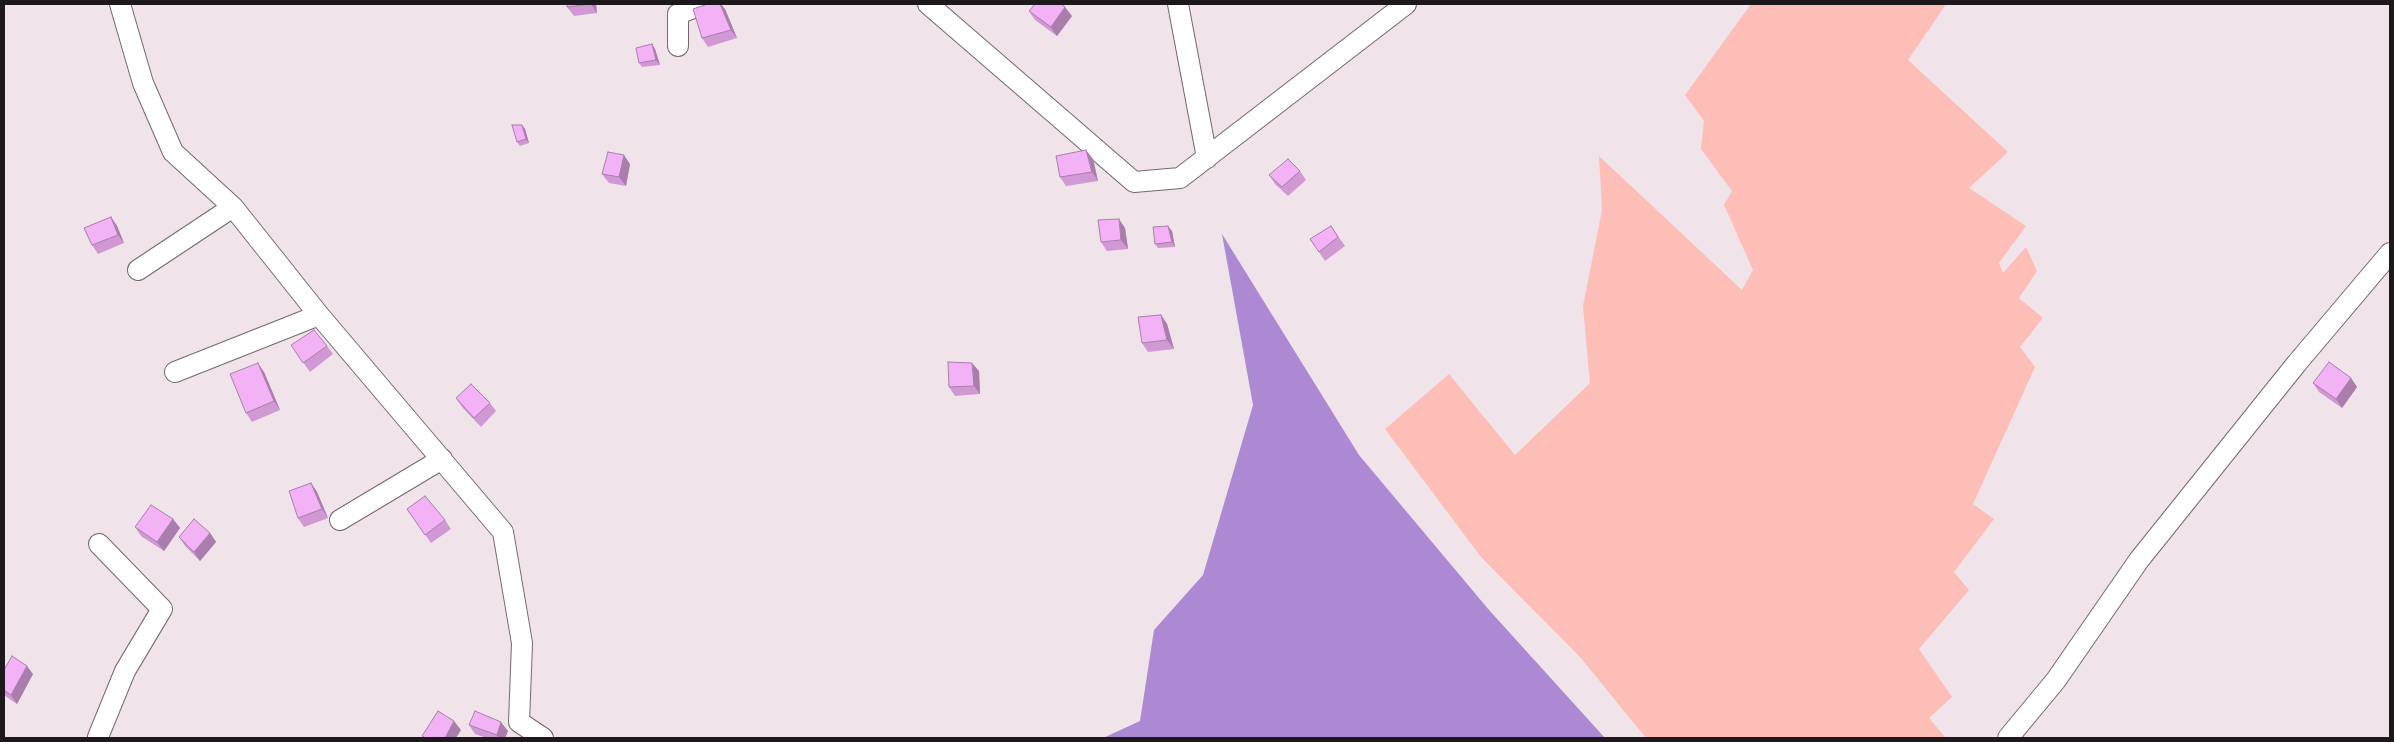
<!DOCTYPE html>
<style>
body{margin:0}
#map{position:relative;width:2394px;height:742px;overflow:hidden;background:#f1e3ea;font-family:"Sofia Sans Condensed",sans-serif}
canvas{display:block}
.frame{position:absolute;inset:0;border:5px solid #1d181b;pointer-events:none}
</style>
<div id="map">
<canvas width="2394" height="742"></canvas>
<div class="frame"></div>
</div>
<script>
const c = document.querySelector('canvas').getContext('2d');
c.lineJoin = 'round';
function paint(path, color) {
  c.fillStyle = color;
  c.fill(path, 'evenodd');
}
function poly(rows) {
  const path = new Path2D();
  for (const r of rows) {
    path.moveTo(r[0], r[1]);
    for (let i = 2; i < r.length; i += 2) path.lineTo(r[i], r[i + 1]);
  }
  return path;
}
function strokePath(path, color, width, dash) {
  c.strokeStyle = color;
  c.lineWidth = width;
  c.lineCap = dash ? 'butt' : 'round';
  c.setLineDash(dash || []);
  c.stroke(path);
}
const green = poly([
 [1751,4,1946,4,1908,60,2008,152,1969,188,2026,226,1999,263,2003,273,2026,247,2037,271,2019,298,2043,318,2020,347,2035,367,1973,504,1994,519,1954,572,1969,590,1919,649,1952,697,1929,718,1946,738,1646,738,1580,657,1481,557,1385,429,1449,374,1515,455,1590,383,1583,306,1602,210,1599,156,1742,290,1753,270,1724,205,1732,191,1701,149,1704,121,1685,95]
]);
const water = poly([
 [1222,234,1359,455,1489,610,1605,738,1103,738,1140,721,1154,630,1203,575,1253,405]
]);
const street = poly([
 [120,4,143,83,173,152,233,207,319,315,503,532,522,643,519,722,543,738],
 [928,4,1134,182,1180,178,1406,4],
 [1178,4,1207,158],
 [678,46,678,14,704,4],
 [138,270,233,207],
 [175,372,319,315],
 [340,520,442,459],
 [98,737,125,671,162,609,99,544],
 [2008,738,2056,680,2139,560,2297,363,2390,253]
]);
const wall = poly([
 [567,4,596,4,597,13,574,16,567,7],
 [725,9,737,38,708,47,702,38],
 [1029,11,1072,16,1057,36,1035,20],
 [652,44,655,49,660,65,642,67,639,63],
 [522,125,525,129,529,143,520,146,517,142],
 [1093,159,1098,181,1066,186,1060,177],
 [630,164,626,186,609,183,602,174],
 [1300,171,1306,180,1288,196,1275,184,1269,175],
 [111,217,117,226,124,243,98,254,92,245],
 [1331,226,1345,246,1325,261,1310,239],
 [1125,228,1128,249,1107,251,1101,242],
 [1172,231,1175,247,1158,248,1155,244],
 [1161,315,1167,324,1174,349,1148,352,1142,343],
 [291,345,327,346,333,354,310,372],
 [979,371,980,394,955,396,949,387],
 [264,372,280,410,252,422,246,413],
 [2351,378,2357,387,2342,408,2319,392,2313,383],
 [456,398,490,403,496,411,481,427,462,407],
 [311,483,317,492,328,518,304,527,298,518],
 [407,509,445,520,451,529,431,543],
 [173,519,180,528,164,551,141,536,135,527],
 [210,533,216,542,200,561,185,546,179,537],
 [4,670,33,674,17,704,4,695],
 [469,725,508,731,505,738,487,738,475,734]
]);
const shadedWall = poly([
 [591,4,596,4,597,13],
 [720,4,721,4,725,9,737,38,731,30],
 [1065,7,1072,16,1057,36,1051,27],
 [652,44,655,49,660,65,656,60],
 [522,125,525,129,529,143,526,139],
 [1086,150,1093,159,1098,181,1092,172],
 [624,155,630,164,626,186,619,177],
 [111,217,117,226,124,243,118,235],
 [1119,219,1125,228,1128,249,1121,240],
 [1168,226,1172,231,1175,247,1172,242],
 [1161,315,1167,324,1174,349,1167,340],
 [258,363,264,372,280,410,274,401],
 [972,363,979,371,980,394,974,386],
 [2351,378,2357,387,2342,408,2336,399],
 [311,483,317,492,328,518,322,509],
 [173,519,180,528,164,551,157,542],
 [210,533,216,542,200,561,194,552],
 [27,666,33,674,17,704,11,695],
 [454,721,461,730,456,738,445,738],
 [501,722,508,731,505,738,498,738,497,735]
]);
const building = poly([
 [567,4,591,4,567,7,567,4],
 [708,4,720,4,731,30,702,38,693,9,708,4],
 [1035,4,1061,4,1065,7,1051,27,1029,11,1035,4],
 [652,44,656,60,639,63,636,48,652,44],
 [512,125,522,125,526,139,517,142,512,125],
 [1086,150,1092,172,1060,177,1056,156,1086,150],
 [608,152,624,155,619,177,602,174,608,152],
 [1288,159,1300,171,1282,187,1269,175,1288,159],
 [111,217,118,235,92,245,84,228,111,217],
 [1119,219,1121,240,1101,242,1098,220,1119,219],
 [1168,226,1172,242,1155,244,1153,227,1168,226],
 [1331,226,1338,237,1319,252,1310,239,1331,226],
 [1161,315,1167,340,1142,343,1138,317,1161,315],
 [314,330,327,346,303,363,291,345,314,330],
 [948,362,972,363,974,386,949,387,948,362],
 [2329,362,2351,378,2336,399,2313,383,2329,362],
 [258,363,274,401,246,413,230,374,258,363],
 [471,384,490,403,474,418,456,398,471,384],
 [311,483,322,509,298,518,289,491,311,483],
 [425,496,445,520,425,535,407,509,425,496],
 [151,505,173,519,157,542,135,527,151,505],
 [194,519,210,533,194,552,179,537,194,519],
 [12,656,27,666,11,695,4,690,4,670,12,656],
 [438,711,454,721,445,738,426,738,422,736,438,711],
 [475,711,501,722,497,735,469,725,475,711]
]);
paint(green, '#febeb8');
paint(water, '#ad89d4');
strokePath(street, '#74686e', 22);
strokePath(street, '#fff', 20);
paint(wall, '#d099d3');
paint(shadedWall, '#a97dac');
paint(building, '#f2b2f5');
strokePath(building, '#a97dac', 1);
</script>
